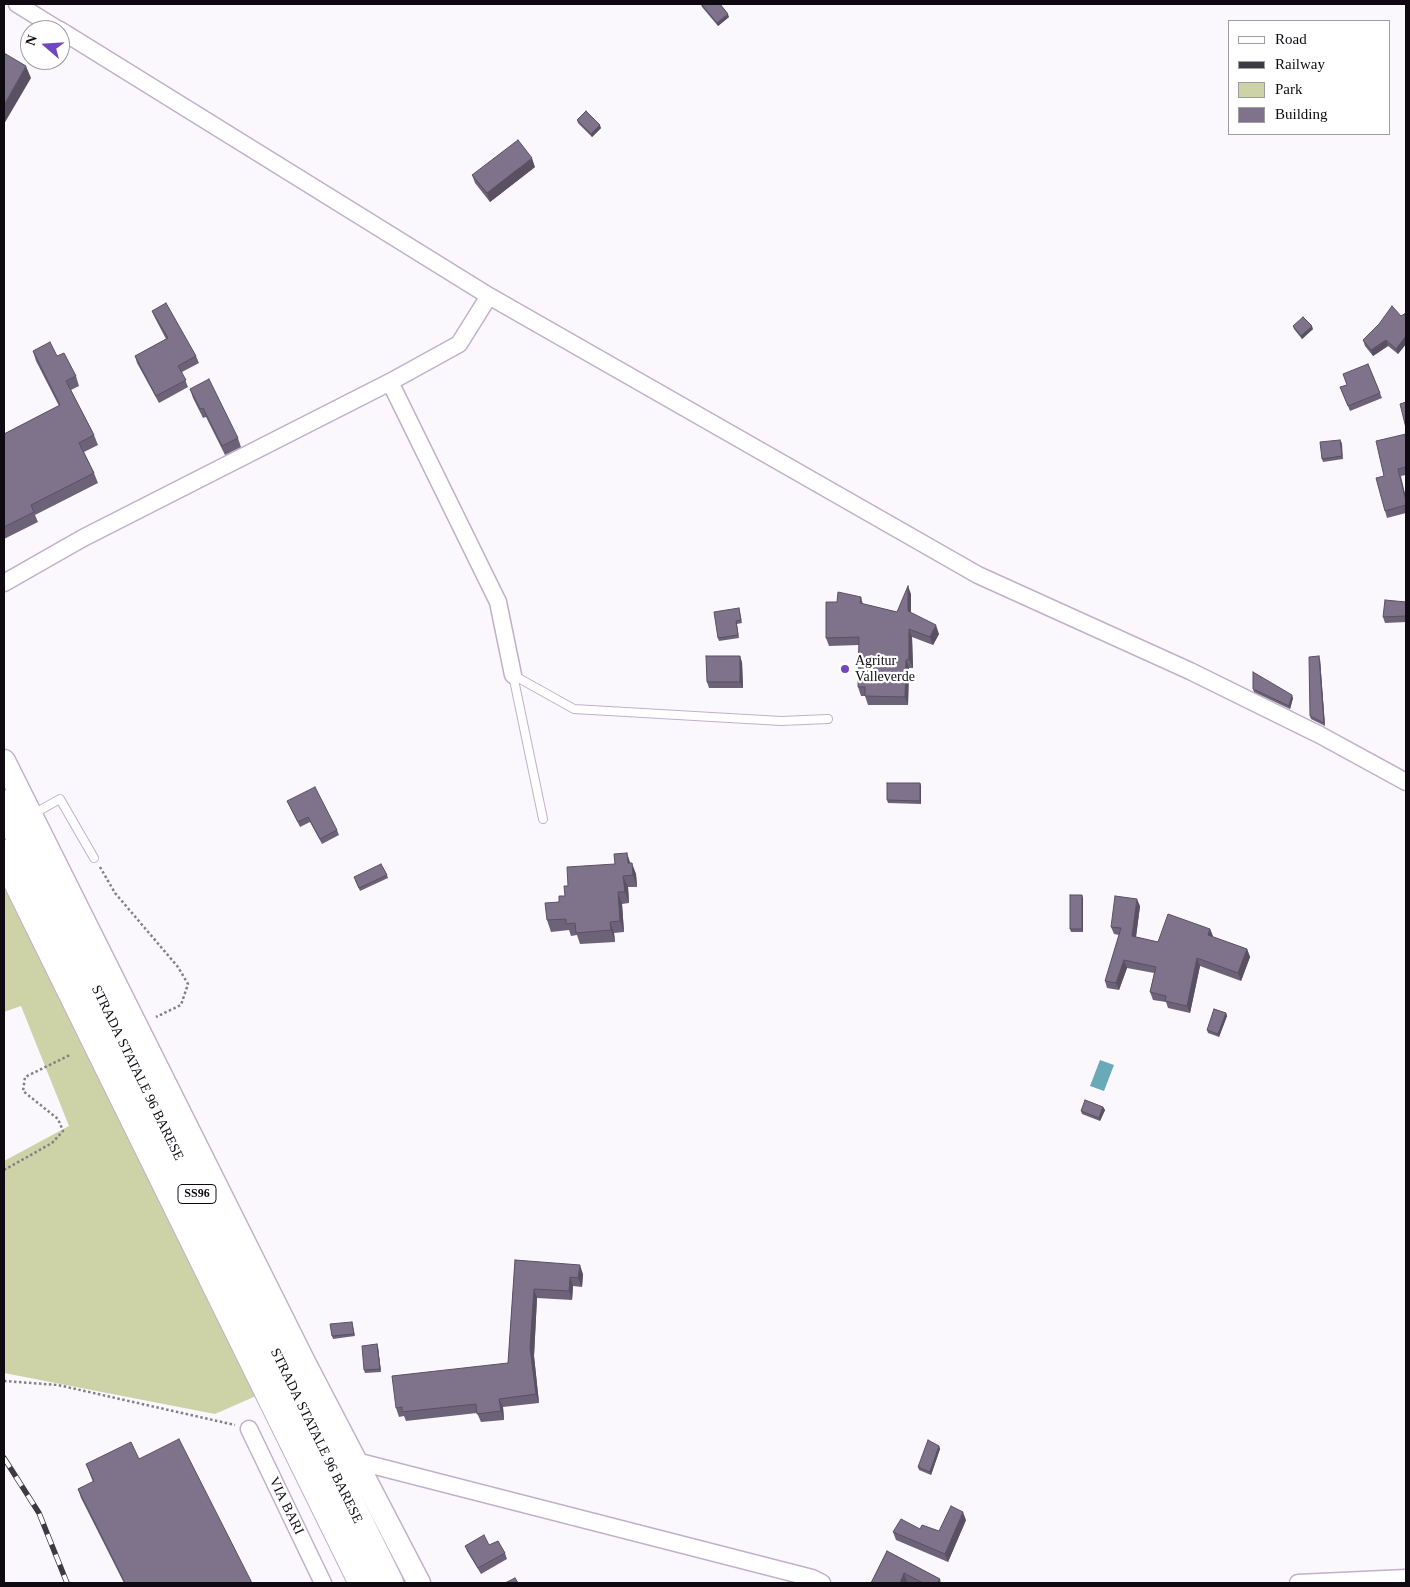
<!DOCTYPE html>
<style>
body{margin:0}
#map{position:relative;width:1410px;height:1587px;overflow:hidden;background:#fbf8fd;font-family:"Times New Roman",serif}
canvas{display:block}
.frame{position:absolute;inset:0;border:5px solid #0f0a12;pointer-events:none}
.legend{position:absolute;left:1228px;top:20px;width:162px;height:115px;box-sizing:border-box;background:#fff;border:1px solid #9f9da0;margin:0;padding:6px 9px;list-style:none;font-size:15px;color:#0f0a12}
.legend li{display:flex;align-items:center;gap:10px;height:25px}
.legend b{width:25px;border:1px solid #9f9da0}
.north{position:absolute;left:20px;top:20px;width:50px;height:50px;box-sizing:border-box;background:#fff;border:1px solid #9f9da0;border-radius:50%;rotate:289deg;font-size:14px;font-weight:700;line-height:20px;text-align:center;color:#0f0a12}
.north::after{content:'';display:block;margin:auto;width:18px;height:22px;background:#7047c0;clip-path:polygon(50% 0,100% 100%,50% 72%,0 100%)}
</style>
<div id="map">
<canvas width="1410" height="1587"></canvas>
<div class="frame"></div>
<ul class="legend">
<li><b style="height:6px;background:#fff"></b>Road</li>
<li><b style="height:6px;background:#3e3a41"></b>Railway</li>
<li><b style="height:14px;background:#cdd3a6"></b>Park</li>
<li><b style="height:14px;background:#7f738c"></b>Building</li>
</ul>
<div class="north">N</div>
</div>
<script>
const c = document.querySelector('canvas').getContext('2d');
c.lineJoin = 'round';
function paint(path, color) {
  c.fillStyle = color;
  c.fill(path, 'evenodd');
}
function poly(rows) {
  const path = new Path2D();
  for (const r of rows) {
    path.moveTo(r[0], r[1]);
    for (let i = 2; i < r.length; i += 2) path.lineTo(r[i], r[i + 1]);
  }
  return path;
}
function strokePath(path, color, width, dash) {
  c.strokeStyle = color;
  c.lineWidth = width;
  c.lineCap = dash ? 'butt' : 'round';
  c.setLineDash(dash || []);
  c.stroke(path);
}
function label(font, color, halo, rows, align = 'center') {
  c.font = font + ' "Times New Roman",serif';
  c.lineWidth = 4.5;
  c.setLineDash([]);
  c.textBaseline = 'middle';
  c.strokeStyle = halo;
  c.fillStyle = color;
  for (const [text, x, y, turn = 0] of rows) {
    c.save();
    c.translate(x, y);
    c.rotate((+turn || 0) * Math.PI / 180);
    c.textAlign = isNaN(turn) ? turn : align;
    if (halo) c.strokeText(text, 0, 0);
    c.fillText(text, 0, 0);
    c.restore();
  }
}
const green = poly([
 [4,879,256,1396,215,1414,4,1373,4,1161,69,1126,21,1006,4,1012]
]);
const water = poly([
 [1100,1060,1114,1065,1104,1091,1090,1086]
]);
const path = poly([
 [100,867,115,893,178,967,188,984,181,1005,156,1017],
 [4,1170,52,1143,63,1131,58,1119,23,1091,25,1077,70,1055],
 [4,1381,58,1385,235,1425]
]);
const lane = poly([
 [513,675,574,709,781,721,828,719],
 [513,675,543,819],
 [33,814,60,799,94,858]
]);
const street = poly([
 [17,4,59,30],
 [60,30,489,296,978,575,1190,671,1320,735,1406,782],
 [390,382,498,602,513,675],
 [4,583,83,538,390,382,459,344,489,296],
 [249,1429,323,1583],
 [356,1461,812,1578,822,1583],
 [1298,1583,1406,1578]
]);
const secondary = poly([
 [4,761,305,1364,419,1583]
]);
const highway = poly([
 [4,804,389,1583],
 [4,854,363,1583]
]);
const rail = poly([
 [4,1458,39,1513,67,1583]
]);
const wall = poly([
 [701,4,729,17,718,26,702,7],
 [577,120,601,128,592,137,578,123],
 [535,167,490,202,475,183,472,175],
 [152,311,196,356,199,363,182,372,188,387,159,403,137,363,135,356,166,339,155,318],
 [1406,313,1406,344,1398,354,1388,346,1373,356,1365,346,1363,340,1401,316],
 [1293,326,1313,329,1302,339,1294,329],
 [33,351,57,356,76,376,79,386,71,390,94,435,98,445,84,452,94,473,98,483,35,515,38,522,4,539,4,434,59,406,36,361],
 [1368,364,1382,398,1350,411,1340,387,1347,385],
 [190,389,238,438,241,447,225,455,206,417,203,418,193,398],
 [1406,434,1406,475,1401,476,1406,498,1406,513,1387,518,1385,511,1384,476],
 [1340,440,1342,443,1343,459,1323,462,1322,459],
 [911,594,911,613,939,634,933,645,912,637,913,668,909,668,908,705,868,705,865,696,861,696,858,687,859,645,829,646,826,638,837,602,861,597,863,604,897,612],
 [1406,602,1406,622,1385,623,1383,617],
 [739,608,742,623,737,624,739,638,719,641,718,638],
 [1320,659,1325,726,1311,719,1310,716],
 [742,662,743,688,709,688,707,682],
 [1253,689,1293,698,1290,709,1254,692],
 [920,783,921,786,921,804,888,803,887,800],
 [287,801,337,830,339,835,322,844,310,822,300,827],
 [630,863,636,874,637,887,628,887,629,903,622,904,624,932,614,933,615,942,580,944,577,935,571,936,569,930,551,932,547,920,559,902,565,896],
 [387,875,388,878,360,891,355,880],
 [1083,898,1083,932,1071,932,1070,929],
 [1140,906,1136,937,1158,942,1210,929,1213,937,1247,949,1250,957,1241,981,1200,966,1190,1013,1168,1008,1166,1002,1153,1000,1150,992,1154,973,1127,968,1119,990,1107,988,1105,981,1119,935,1114,934,1111,927],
 [1226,1013,1227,1016,1219,1037,1208,1033,1207,1030],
 [1103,1107,1105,1110,1100,1121,1082,1114,1081,1111],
 [515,1260,583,1274,582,1287,573,1286,572,1300,537,1298,534,1356,539,1403,503,1407,504,1420,481,1422,477,1413,406,1421,404,1416,399,1417,396,1408,508,1363],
 [352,1322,355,1336,333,1339,332,1336],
 [377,1344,378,1347,381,1372,365,1373,364,1370],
 [939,1446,940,1449,931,1475,919,1470,918,1467],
 [139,1459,252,1583,124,1583,81,1498,78,1489,93,1482,86,1464],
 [966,1520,948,1562,896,1540,893,1532,920,1529,939,1531],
 [489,1545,505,1553,507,1559,481,1574,467,1551,465,1546],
 [887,1551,940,1579,941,1583,910,1583,907,1582,907,1583,871,1583]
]);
const shadedWall = poly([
 [728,14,729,17,718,26,717,23],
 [26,66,31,78,4,124,4,105],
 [600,125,601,128,592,137,591,134],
 [532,158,535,167,490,202,487,193],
 [1312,326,1313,329,1302,339,1301,336],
 [1406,336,1406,344,1398,354,1396,349],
 [1386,340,1388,346,1373,356,1371,350],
 [1398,469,1406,498,1406,501],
 [908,586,911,594,911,620,908,611],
 [936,625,939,634,933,645,930,637],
 [909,629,912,637,913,668,909,659],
 [740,656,742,662,743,688,740,682],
 [1319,656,1320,659,1325,726,1324,723],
 [906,660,909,668,908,705,905,697],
 [1292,695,1293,698,1290,709,1289,706],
 [920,783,921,786,921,804,920,801],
 [627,853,631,865,628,863],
 [632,863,636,874,637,887,633,875],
 [623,876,628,887,629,903,625,892],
 [618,892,622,904,624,932,620,921],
 [1082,895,1083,898,1083,932,1082,929],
 [1137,899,1140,906,1135,944,1132,936],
 [610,922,614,933,615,942,611,930],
 [1210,929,1213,936,1210,942,1208,935],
 [1247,949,1250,957,1241,981,1238,973],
 [1197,958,1200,966,1190,1013,1187,1006],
 [1124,960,1127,968,1119,990,1116,983],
 [1226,1013,1227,1016,1219,1037,1218,1034],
 [1103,1107,1105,1110,1100,1121,1099,1118],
 [580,1265,583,1274,582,1287,578,1278],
 [570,1277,573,1286,572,1300,569,1291],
 [534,1289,537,1298,534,1356,539,1403,536,1394,530,1348],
 [377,1344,378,1347,381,1372,380,1369],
 [499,1399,503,1407,504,1420,501,1411],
 [939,1446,940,1449,931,1475,930,1472],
 [963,1512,966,1520,948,1562,945,1554],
 [904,1573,907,1582,907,1583,900,1583]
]);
const building = poly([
 [701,4,720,4,728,14,717,23,701,4],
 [4,53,26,66,4,105,4,53],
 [586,111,600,125,591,134,577,120,586,111],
 [518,140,532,158,487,193,472,175,518,140],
 [166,303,196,356,178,366,186,380,156,396,135,356,168,338,152,311,166,303],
 [1392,306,1401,316,1406,313,1406,336,1396,349,1386,340,1371,350,1363,340,1379,324,1392,306],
 [1303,317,1312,326,1301,336,1293,326,1303,317],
 [50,342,57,356,64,353,76,376,66,381,94,435,79,443,94,473,31,505,34,512,4,527,4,434,60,405,33,351,50,342],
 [1368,364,1380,393,1348,406,1340,387,1347,385,1343,374,1368,364],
 [209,379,238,438,222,446,203,408,200,409,190,389,209,379],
 [1406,402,1406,428,1400,404,1406,402],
 [1406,434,1406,467,1398,469,1406,501,1406,505,1385,511,1376,478,1384,476,1376,441,1406,434],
 [1340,440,1342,456,1322,459,1320,442,1340,440],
 [908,586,908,611,936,625,930,637,909,629,909,659,906,660,905,697,865,696,865,687,858,687,859,637,826,638,826,602,837,602,838,592,861,597,860,603,897,612,908,586],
 [1385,600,1406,602,1406,616,1383,617,1385,600],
 [739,608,741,620,736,621,738,635,718,638,714,612,739,608],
 [706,656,740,656,740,682,707,682,706,656],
 [1319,656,1324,723,1310,716,1309,657,1319,656],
 [1253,672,1292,695,1289,706,1253,689,1253,672],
 [887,783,920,783,920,801,887,800,887,783],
 [315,787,337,830,320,839,308,817,298,822,287,801,315,787],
 [627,853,628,863,632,863,633,875,623,876,625,892,618,892,620,921,610,922,611,930,576,933,575,923,566,924,566,919,547,920,545,903,559,902,559,896,565,896,564,886,568,886,567,867,615,864,614,854,627,853],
 [381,864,387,875,359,888,354,877,381,864],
 [1070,895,1082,895,1082,929,1070,929,1070,895],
 [1115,896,1137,899,1132,936,1158,942,1168,914,1210,929,1208,935,1247,949,1238,973,1197,958,1187,1006,1165,1001,1166,996,1150,992,1156,967,1124,960,1116,983,1105,981,1121,928,1111,927,1115,896],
 [1214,1009,1226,1013,1218,1034,1207,1030,1214,1009],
 [1085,1100,1103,1107,1099,1118,1081,1111,1085,1100],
 [515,1260,580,1265,578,1278,570,1277,569,1291,534,1289,530,1348,536,1394,499,1399,501,1411,477,1414,476,1404,402,1412,402,1407,396,1408,392,1376,508,1363,515,1260],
 [352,1322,354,1334,332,1336,330,1324,352,1322],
 [377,1344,380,1369,364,1370,362,1346,377,1344],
 [179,1439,252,1583,125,1583,78,1489,94,1481,86,1464,131,1442,139,1459,179,1439],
 [928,1440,939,1446,930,1472,918,1467,928,1440],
 [951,1506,963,1512,945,1554,893,1532,901,1519,920,1529,922,1525,939,1531,951,1506],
 [484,1535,489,1545,498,1541,505,1553,478,1568,465,1546,484,1535],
 [887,1551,940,1579,937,1583,923,1583,904,1573,900,1583,871,1583,887,1551],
 [515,1578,518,1583,505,1583,515,1578]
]);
const markers = [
 [845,669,5,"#7047c0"]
];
const shields = [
 [197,1194,38]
];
const shieldNames = [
 ["SS96",197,1194]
];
const poiNames = [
 ["Agritur",855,661],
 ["Valleverde",855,677]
];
const streetNames = [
 ["STRADA STATALE 96 BARESE",137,1073,64],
 ["STRADA STATALE 96 BARESE",316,1436,64],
 ["VIA BARI",286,1506,64]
];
paint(green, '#cdd3a6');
paint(water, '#6aaab8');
strokePath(lane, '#c0b0ca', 10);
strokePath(street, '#c0b0ca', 19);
strokePath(secondary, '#c0b0ca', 25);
strokePath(highway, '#c0b0ca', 30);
strokePath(path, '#837f86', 2.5, [2.5, 2.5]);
strokePath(lane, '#fff', 8);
strokePath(street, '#fff', 16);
strokePath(secondary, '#fff', 22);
strokePath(highway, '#fff', 28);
strokePath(rail, '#3e3a41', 5.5);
strokePath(rail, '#fff', 4, [11]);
paint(wall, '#6d6378');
paint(shadedWall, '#595062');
paint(building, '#7f738c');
strokePath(building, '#595062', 1);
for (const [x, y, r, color] of markers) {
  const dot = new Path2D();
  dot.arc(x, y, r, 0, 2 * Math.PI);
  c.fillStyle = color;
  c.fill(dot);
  strokePath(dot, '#fff', 2);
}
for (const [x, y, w] of shields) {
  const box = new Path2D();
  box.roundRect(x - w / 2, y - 9.5, w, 19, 4);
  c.fillStyle = '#fff';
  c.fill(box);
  strokePath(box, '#0f0a12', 1);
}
label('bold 12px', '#0f0a12', null, shieldNames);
label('14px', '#0f0a12', '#fff', poiNames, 'left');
label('14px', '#0f0a12', '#fff', streetNames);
</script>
